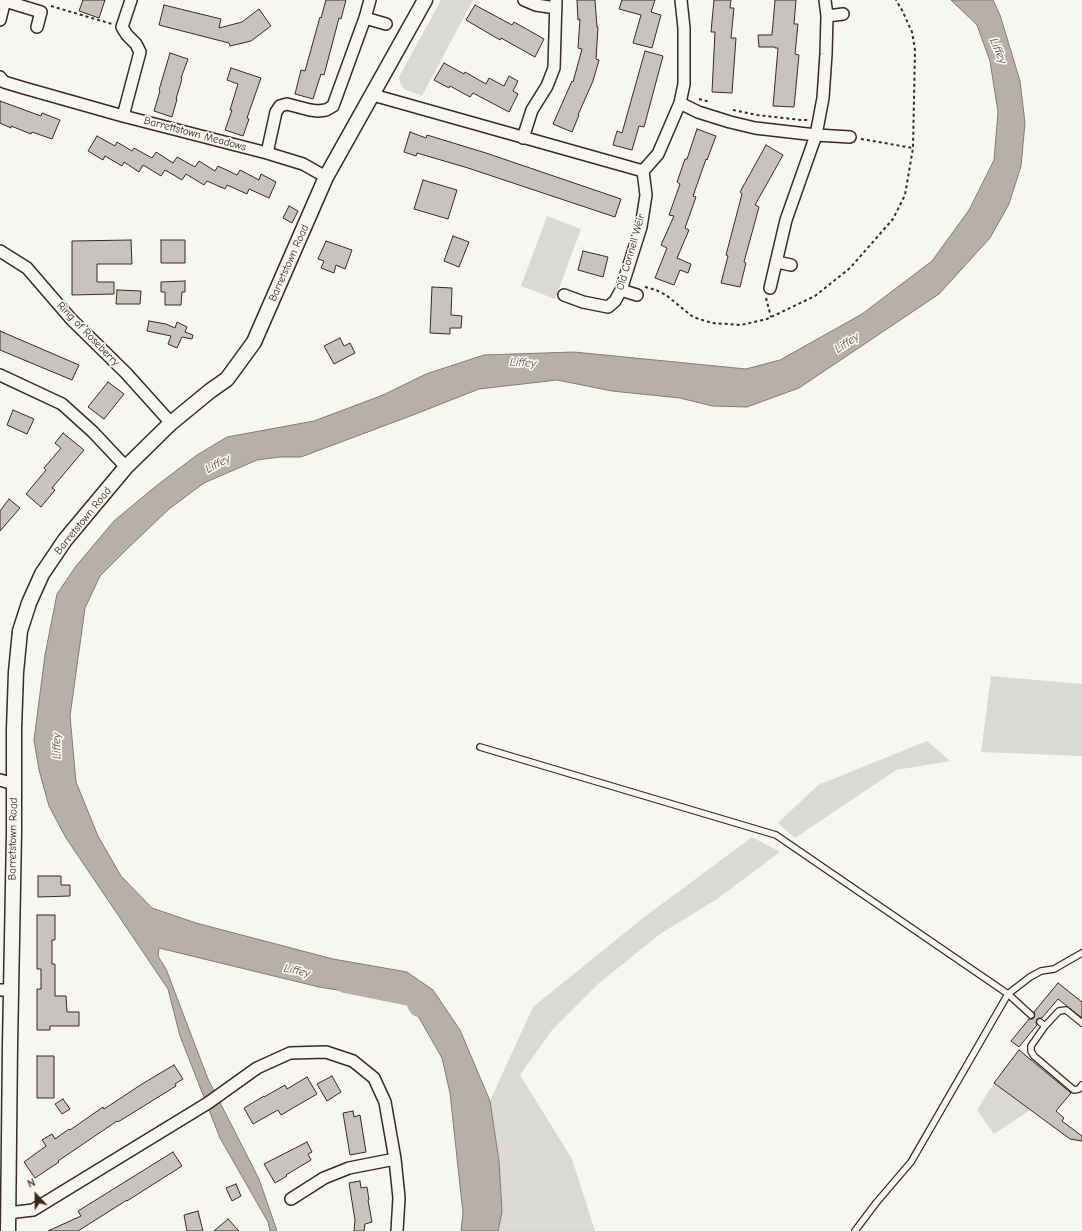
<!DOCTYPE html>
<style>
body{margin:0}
#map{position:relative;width:1082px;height:1231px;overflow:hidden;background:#f6f6f2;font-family:"Comic Neue",sans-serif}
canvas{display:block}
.north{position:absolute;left:16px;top:1175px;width:40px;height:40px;-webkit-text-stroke:3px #f6f6f2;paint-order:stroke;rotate:338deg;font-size:11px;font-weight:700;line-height:16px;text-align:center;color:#3b2a1e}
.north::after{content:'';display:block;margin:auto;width:14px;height:18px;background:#3b2a1e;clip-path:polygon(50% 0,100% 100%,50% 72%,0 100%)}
</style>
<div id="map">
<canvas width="1082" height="1231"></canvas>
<div class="north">N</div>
</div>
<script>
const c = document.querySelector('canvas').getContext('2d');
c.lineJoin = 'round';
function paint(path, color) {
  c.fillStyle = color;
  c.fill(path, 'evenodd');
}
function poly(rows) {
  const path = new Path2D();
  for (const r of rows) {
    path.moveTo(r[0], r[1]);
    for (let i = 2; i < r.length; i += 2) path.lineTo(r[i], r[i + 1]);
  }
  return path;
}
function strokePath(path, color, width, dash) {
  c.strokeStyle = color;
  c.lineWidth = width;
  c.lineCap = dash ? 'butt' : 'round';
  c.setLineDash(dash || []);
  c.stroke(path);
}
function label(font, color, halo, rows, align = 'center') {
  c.font = font + ' "Comic Neue",sans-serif';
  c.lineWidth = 3.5;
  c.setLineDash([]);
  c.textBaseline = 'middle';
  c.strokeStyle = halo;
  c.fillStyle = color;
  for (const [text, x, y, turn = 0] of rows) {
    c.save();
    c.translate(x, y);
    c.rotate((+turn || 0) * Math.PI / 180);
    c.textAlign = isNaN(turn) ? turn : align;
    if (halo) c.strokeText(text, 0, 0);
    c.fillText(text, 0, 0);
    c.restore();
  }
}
const green = poly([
 [441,0,473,0,422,96,404,89,400,82,399,77],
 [547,216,581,229,555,299,521,286],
 [991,676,1082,684,1082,756,981,752],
 [927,741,950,761,896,770,795,838,778,823,818,785],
 [752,837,780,852,717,899,660,934,598,984,552,1030,520,1075,572,1159,595,1231,498,1231,502,1212,499,1161,490,1101,533,1007,643,918],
 [994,1083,1030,1110,994,1134,977,1110]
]);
const water = poly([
 [951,0,993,0,1000,15,1020,81,1025,123,1021,166,1009,204,990,238,939,294,799,388,747,407,712,406,680,398,612,391,557,380,479,389,413,415,301,457,280,457,257,460,204,483,169,509,127,549,100,576,85,608,70,716,76,782,98,836,121,876,152,908,196,923,333,959,407,972,433,990,460,1030,490,1101,499,1161,502,1212,498,1231,461,1231,463,1213,457,1158,450,1093,442,1058,418,1016,391,987,380,986,356,993,319,987,159,948,158,956,166,969,208,1079,259,1179,277,1231,270,1231,268,1222,220,1138,180,1036,168,989,66,838,49,806,39,770,34,740,45,655,57,594,76,566,114,521,156,486,197,455,227,437,314,421,383,395,426,374,484,355,574,352,746,369,780,360,862,314,932,261,969,210,994,160,998,112,990,61,977,25,951,0]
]);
const river = poly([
 [345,982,415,996,419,1006]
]);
const building = poly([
 [83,0,105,0,99,18,79,11,83,0],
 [326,0,346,0,341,19,339,18,324,75,321,74,313,99,295,94,301,70,305,71,320,17,321,18,326,0],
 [577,0,595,0,597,27,598,27,596,59,599,60,593,81,578,115,579,115,572,132,553,124,572,81,573,82,582,49,578,48,580,19,578,20,577,0],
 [622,0,655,0,651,12,661,15,652,48,633,43,641,15,619,9,622,0],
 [714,0,731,0,730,8,734,8,731,38,736,38,732,93,712,92,715,32,711,32,714,0],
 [775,0,796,0,794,24,798,24,795,54,799,55,794,107,773,106,778,48,775,48,775,47,759,47,758,35,772,35,775,0],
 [164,5,221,19,219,28,242,22,259,9,271,26,251,41,230,46,229,43,159,25,164,5],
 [475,5,512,25,514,22,544,39,535,57,501,38,500,40,466,20,475,5],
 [645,51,663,56,644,127,639,126,632,150,613,145,617,131,622,133,645,51],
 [170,53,188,59,181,78,182,79,176,99,177,99,172,117,154,111,160,91,159,90,170,53],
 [444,63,464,74,465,72,486,84,489,78,504,86,509,76,518,81,513,91,518,94,509,112,473,93,470,97,450,86,449,88,434,80,444,63],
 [231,68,261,78,247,118,249,119,243,136,225,130,232,110,230,110,238,84,227,80,231,68],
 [0,101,41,116,42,113,60,120,52,139,32,132,31,134,11,126,11,128,0,123,0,101],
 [697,129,716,136,707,160,706,159,693,196,696,197,685,228,689,230,677,258,691,264,688,273,680,270,674,285,655,278,667,248,661,245,674,216,669,215,680,184,677,182,685,159,687,159,697,129],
 [410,132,426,138,427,135,486,153,621,199,615,217,468,168,417,153,416,156,404,152,410,132],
 [97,136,115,146,117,142,132,151,134,148,152,158,156,152,173,163,177,157,195,167,199,161,215,171,218,166,237,175,240,170,259,180,261,174,276,182,269,198,249,189,247,194,227,185,225,189,207,181,204,185,186,174,182,180,165,170,161,176,143,165,139,172,124,162,122,166,105,156,103,160,88,151,97,136],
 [766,145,783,155,755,205,759,207,744,262,746,263,740,287,721,283,728,256,726,255,742,194,740,192,766,145],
 [423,180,457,190,448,219,414,209,423,180],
 [289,206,298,211,292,223,283,218,289,206],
 [453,236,469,242,459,267,444,261,453,236],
 [131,240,132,264,97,264,97,282,114,282,114,294,72,295,72,241,131,240],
 [161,240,185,240,185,263,161,263,161,240],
 [326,241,352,250,345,269,336,265,334,273,321,268,324,261,318,259,326,241],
 [583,251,608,257,603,277,578,270,583,251],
 [185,281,185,292,182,292,181,305,165,305,165,292,161,292,161,282,185,281],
 [432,287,452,288,451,315,462,316,461,328,450,328,450,334,430,333,432,287],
 [117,290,141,291,140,304,116,304,117,290],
 [149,321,166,324,175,328,177,322,187,327,185,332,193,335,192,339,182,337,177,348,168,344,171,336,147,331,149,321],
 [0,331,79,365,72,380,0,350,0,331],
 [340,338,344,346,350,343,355,353,334,364,324,346,340,338],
 [108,382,124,394,104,419,88,407,108,382],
 [13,410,34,419,27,434,7,425,13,410],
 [63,433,84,450,52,488,55,490,41,507,26,494,46,470,44,468,61,448,55,443,63,433],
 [9,499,20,508,0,531,0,511,9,499],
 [38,876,61,876,61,885,70,885,70,896,38,897,38,876],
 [37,915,55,915,55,940,52,940,52,964,55,964,55,996,66,996,67,1012,79,1012,79,1026,50,1026,50,1030,37,1030,37,989,41,989,41,969,37,969,37,915],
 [1058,983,1082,1002,1082,1018,1058,999,1042,1018,1039,1018,1037,1019,1036,1022,1037,1025,1019,1047,1011,1041,1029,1019,1032,1019,1034,1018,1035,1014,1034,1012,1058,983],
 [1019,1050,1071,1093,1056,1111,1064,1118,1062,1121,1082,1136,1082,1141,1070,1139,994,1083,1019,1050],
 [37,1056,54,1056,54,1098,37,1098,37,1056],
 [174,1065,183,1079,175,1084,176,1086,118,1122,117,1121,58,1161,59,1162,35,1178,24,1162,46,1146,42,1140,52,1134,55,1139,69,1129,70,1130,103,1107,104,1109,142,1084,174,1065],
 [332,1076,341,1092,327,1101,317,1084,332,1076],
 [307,1077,317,1094,281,1115,278,1110,253,1124,244,1108,264,1096,264,1097,285,1085,287,1089,307,1077],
 [63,1099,70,1109,62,1114,55,1104,63,1099],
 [353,1111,354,1117,360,1115,366,1152,350,1155,343,1113,353,1111],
 [307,1142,312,1152,308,1154,311,1160,286,1175,287,1176,275,1183,264,1164,307,1142],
 [173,1152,182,1166,127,1201,127,1200,78,1231,48,1231,81,1216,78,1211,173,1152],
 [360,1181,361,1188,367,1187,369,1200,368,1200,372,1222,365,1224,364,1231,354,1231,355,1220,349,1183,360,1181],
 [236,1184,241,1196,232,1201,226,1188,236,1184],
 [198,1211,203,1231,187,1231,184,1215,198,1211],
 [228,1219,239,1231,214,1231,228,1219]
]);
const path = poly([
 [51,6,112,24],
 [699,99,710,102],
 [733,110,757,115,801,120,808,120],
 [861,139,913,148],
 [645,287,656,290,666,295,693,317,712,323,741,325,767,319,815,296,850,268,893,219,905,195,913,148,915,50,912,32,902,10,896,0],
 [766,298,771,317]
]);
const service = poly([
 [480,747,776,835,1008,994,1031,1015],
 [1040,1022,1045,1026],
 [1082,1023,1066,1010,1059,1011,1045,1026,1031,1046,1031,1051,1034,1056,1074,1090,1079,1089,1082,1085],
 [855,1231,876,1203,911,1162,1008,994,1030,977,1041,971,1054,969,1082,953]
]);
const minor = poly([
 [524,0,536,5,556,8],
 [5,1,41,12,37,27],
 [827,16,843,14],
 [365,18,386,24],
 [0,20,5,0],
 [0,77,4,82,24,88,123,116,267,153,303,164,326,177],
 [373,95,643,171],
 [680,103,698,112,730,122,755,128,816,135,850,137],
 [123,116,140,52,136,44,127,35,122,27,131,0],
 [523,138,532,110,547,86,554,68,556,0],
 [267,153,276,112,280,106,287,104,310,110,318,111,326,110,333,106,365,18,370,0],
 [0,251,27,268,71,319,126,373,171,423],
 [777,262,791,265],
 [770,288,786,220,816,135,823,98,826,54,827,16,825,0],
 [621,290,637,295],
 [564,295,583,302,608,307,615,301,621,290,641,227,646,195,643,171,658,154,680,103,684,84,684,28,681,0],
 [0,375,62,404,93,432,126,467],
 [0,780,14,784],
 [0,990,11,990],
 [291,1199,324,1178,349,1168,395,1159],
 [8,1213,33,1210,208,1103,257,1068,290,1053,326,1052,353,1061,374,1078,385,1102,395,1159,399,1198,397,1231]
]);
const tertiary = poly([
 [8,1231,10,1045,14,833,14,729,16,672,20,631,29,603,42,574,65,540,126,467,171,423,210,391,227,379,254,342,326,177,425,0]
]);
const streetNames = [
 ["Barrettstown Meadows",195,134,15],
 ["Old Connell Weir",631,252,-74],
 ["Barretstown Road",289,263,-66],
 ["Ring of Roseberry",88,334,46],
 ["Barretstown Road",83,521,-51],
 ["Barretstown Road",13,839,-89]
];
const waterNames = [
 ["Liffey",998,51,67],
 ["Liffey",847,343,-34],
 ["Liffey",523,363,3],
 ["Liffey",218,464,-28],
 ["Liffey",57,746,-91],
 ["Liffey",297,971,12]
];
paint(green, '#dad9d3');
paint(water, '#b6b0a9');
strokePath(water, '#857a71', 1);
strokePath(river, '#b6b0a9', 22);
paint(building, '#c8c3be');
strokePath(building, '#3b2a1e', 1);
strokePath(service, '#3b2a1e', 8);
strokePath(minor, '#3b2a1e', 14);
strokePath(tertiary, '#3b2a1e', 17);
strokePath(path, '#3b2a1e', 2, [3, 3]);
strokePath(service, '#f6f6f2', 5.5);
strokePath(minor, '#f6f6f2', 11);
strokePath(tertiary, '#f6f6f2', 14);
label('11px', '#3b2a1e', '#f6f6f2', streetNames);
label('italic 12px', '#605248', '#f6f6f2', waterNames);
</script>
